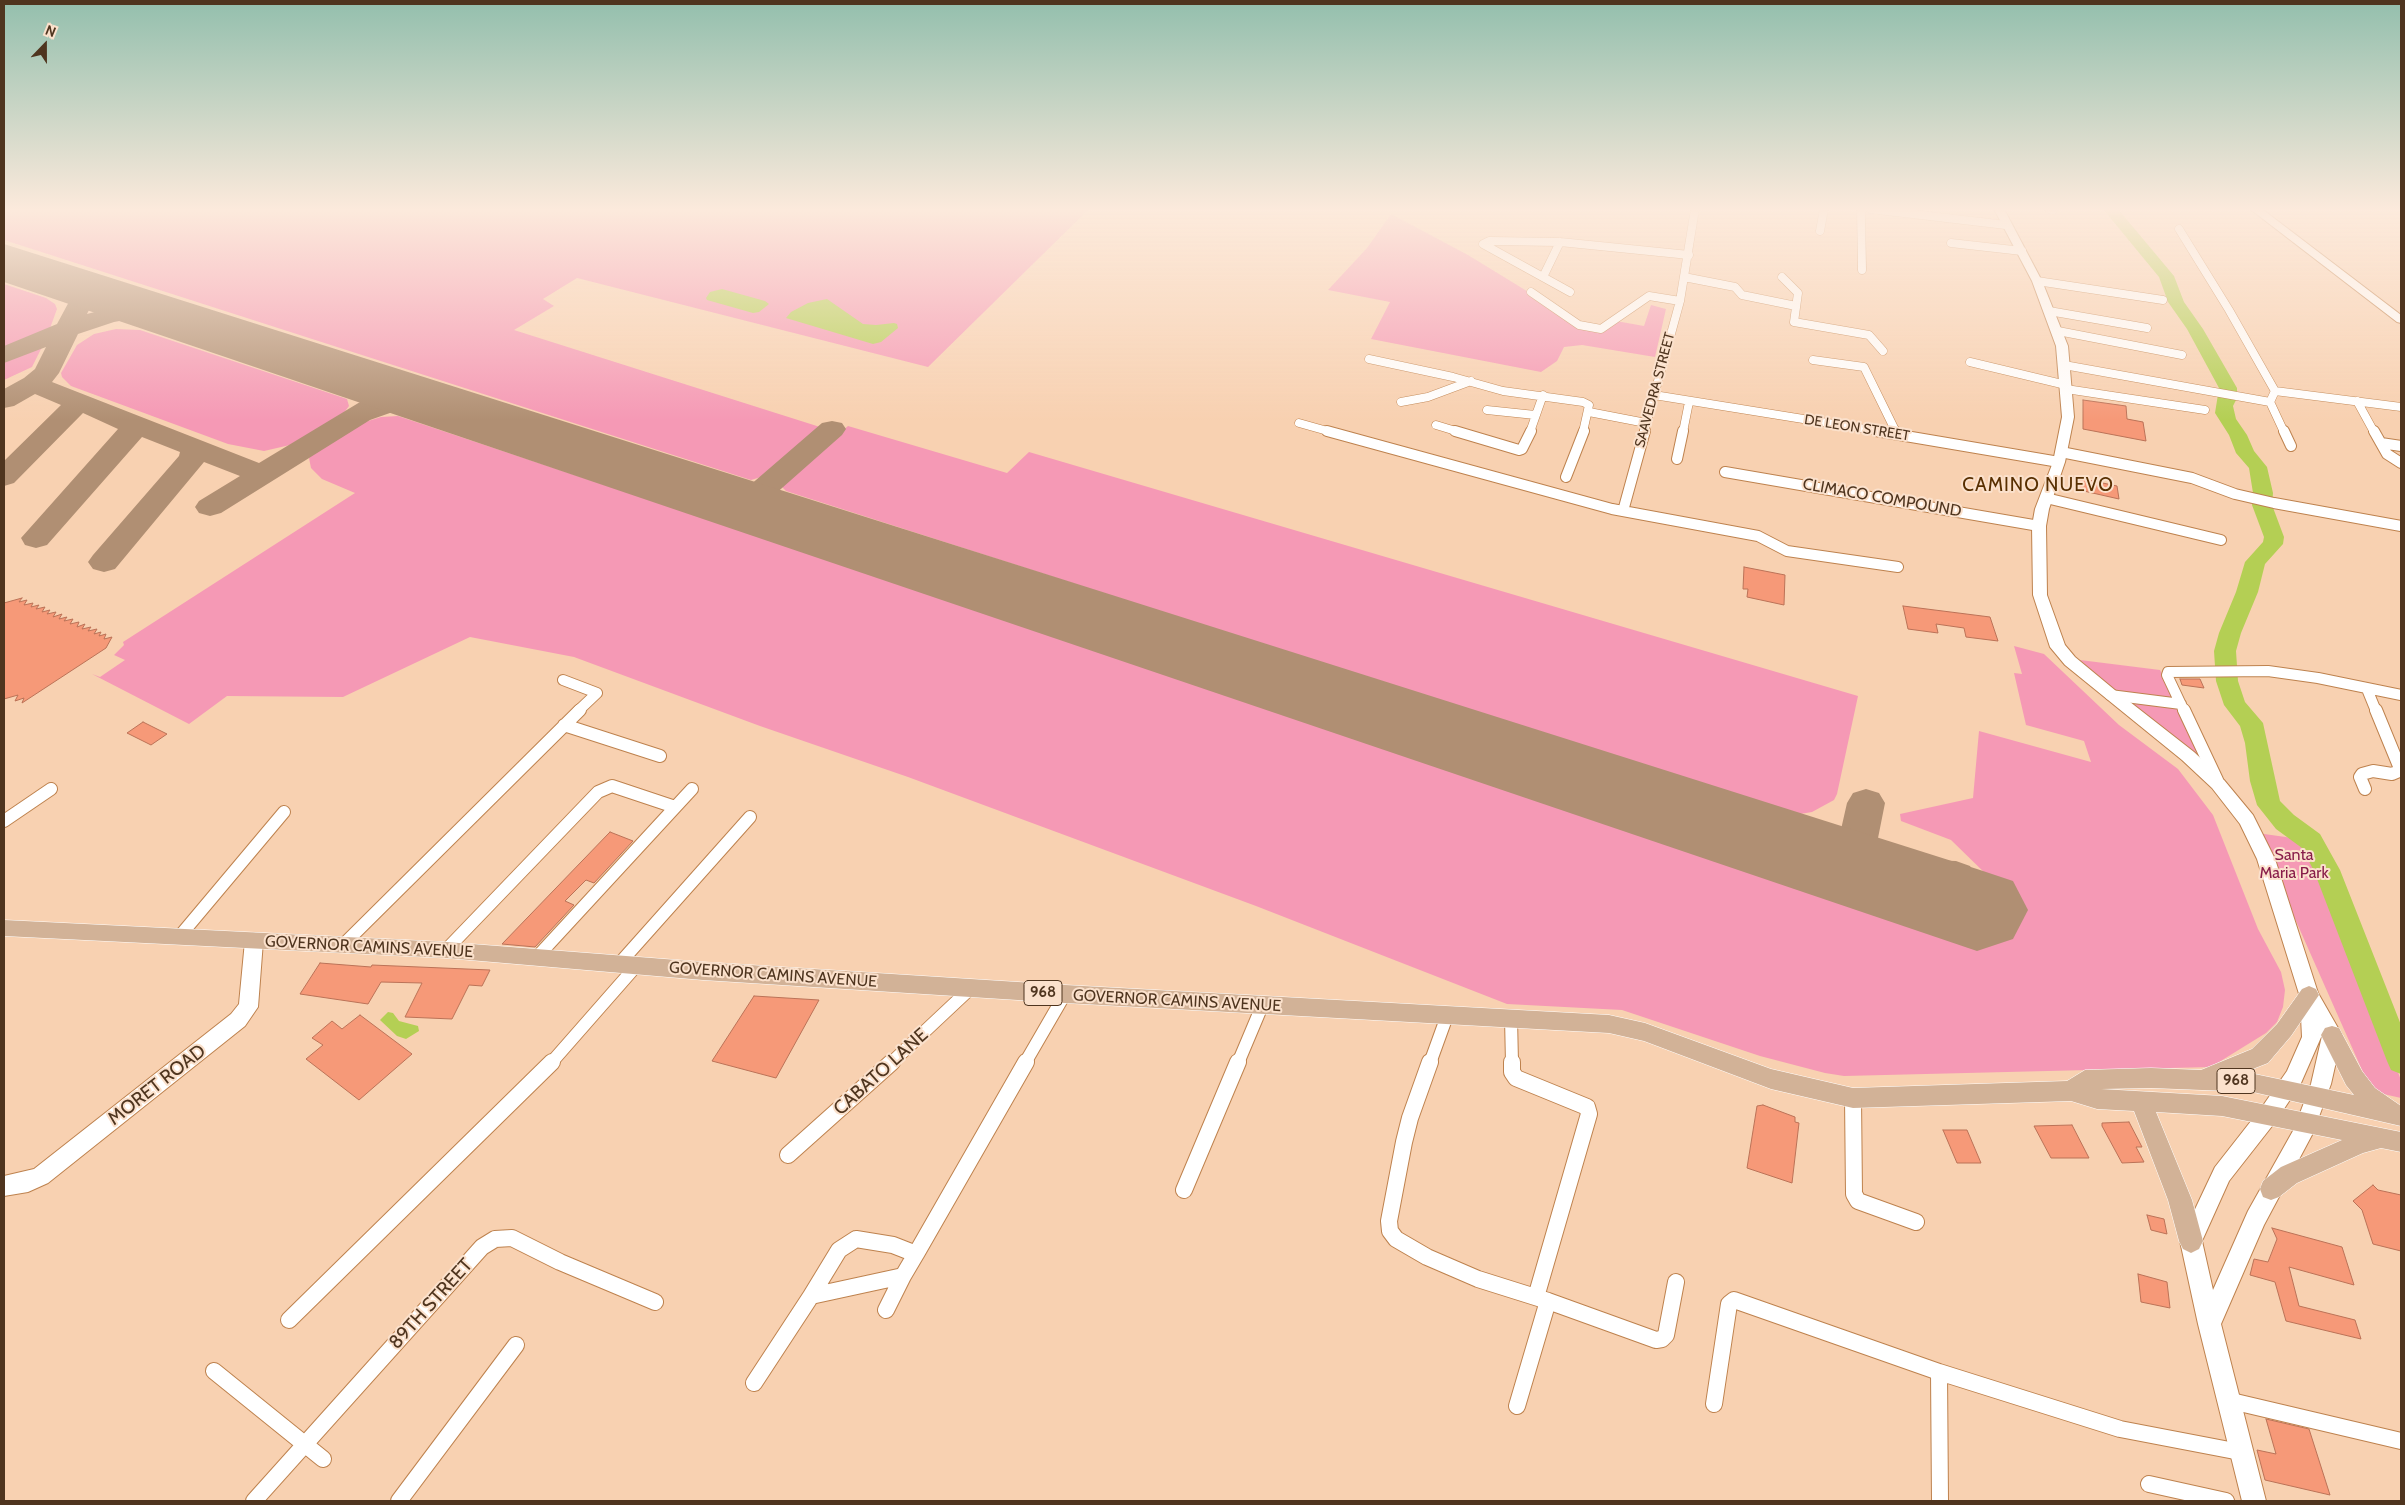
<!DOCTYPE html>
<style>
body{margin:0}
#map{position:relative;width:2405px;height:1505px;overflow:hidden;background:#f8d1b1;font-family:Cabin,sans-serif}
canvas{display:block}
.frame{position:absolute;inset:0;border:5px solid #4f351f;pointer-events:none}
.north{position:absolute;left:20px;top:20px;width:50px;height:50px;-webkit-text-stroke:4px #fbe1cc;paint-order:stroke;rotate:22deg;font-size:14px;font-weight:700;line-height:20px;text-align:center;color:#4f351f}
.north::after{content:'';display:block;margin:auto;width:18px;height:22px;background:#4f351f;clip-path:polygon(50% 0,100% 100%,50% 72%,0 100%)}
</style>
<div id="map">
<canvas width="2405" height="1505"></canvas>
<div class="frame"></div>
<div class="north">N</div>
</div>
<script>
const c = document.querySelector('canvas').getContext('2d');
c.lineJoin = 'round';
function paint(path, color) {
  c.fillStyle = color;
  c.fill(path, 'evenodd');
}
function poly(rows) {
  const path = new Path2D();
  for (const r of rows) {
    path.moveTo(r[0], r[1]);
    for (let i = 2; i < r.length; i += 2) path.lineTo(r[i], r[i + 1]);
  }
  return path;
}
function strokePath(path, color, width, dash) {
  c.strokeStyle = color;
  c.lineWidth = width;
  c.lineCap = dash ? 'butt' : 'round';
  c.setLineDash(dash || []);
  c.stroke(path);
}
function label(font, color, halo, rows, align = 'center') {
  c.font = font + ' Cabin,sans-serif';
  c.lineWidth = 4;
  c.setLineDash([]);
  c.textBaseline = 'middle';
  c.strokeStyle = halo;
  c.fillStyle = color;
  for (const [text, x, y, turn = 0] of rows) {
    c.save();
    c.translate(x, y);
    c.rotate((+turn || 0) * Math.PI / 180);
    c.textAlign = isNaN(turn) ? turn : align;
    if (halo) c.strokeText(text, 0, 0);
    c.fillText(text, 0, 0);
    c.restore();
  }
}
const green = poly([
 [4,209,1089,209,928,367,577,278,543,299,554,306,514,330,820,427,819,433,771,474,751,480,4,240],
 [1391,214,1468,255,1535,296,1576,326,1603,330,1616,321,1644,326,1651,305,1666,309,1655,357,1582,345,1564,347,1557,361,1541,372,1371,339,1390,302,1328,290,1367,248],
 [4,284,46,298,55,304,57,309,49,331,28,344,4,354],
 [116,329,140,330,347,399,349,406,343,414,290,445,264,451,228,444,71,386,62,377,61,373,77,345,94,334],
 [38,345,43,345,32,367,4,380,4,358],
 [398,416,1980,945,1990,878,1951,840,1901,821,1900,814,1973,798,1979,731,2091,762,2084,741,2026,725,2014,673,2022,674,2014,646,2044,654,2119,725,2178,769,2213,815,2258,929,2281,972,2285,990,2283,1007,2277,1022,2266,1033,2211,1067,1844,1076,1825,1073,1760,1056,1622,1010,1507,1004,1256,906,908,777,760,726,574,657,470,637,343,697,227,696,189,724,92,674,100,677,125,660,114,655,124,645,123,642,355,493,322,479,311,468,309,458,312,454,365,422,381,417],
 [848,426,1007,473,1029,452,1858,696,1837,794,1834,800,1812,812,1794,815,786,491,782,487,783,481],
 [2080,660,2160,670,2176,701,2117,693],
 [2122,699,2179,707,2202,759],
 [2257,833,2307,840,2401,1080,2401,1098,2379,1093,2366,1079]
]);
const water = poly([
 [722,289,765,301,769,304,759,312,753,313,707,300,706,298,710,292],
 [827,299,863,324,876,325,894,323,897,324,898,328,881,342,873,344,786,318,791,312,808,303],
 [388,1012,393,1013,399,1021,418,1026,419,1031,406,1039,397,1036,380,1020]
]);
const river = poly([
 [2103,209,2118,209,2174,276,2184,302,2203,329,2237,388,2237,398,2233,406,2236,419,2247,435,2254,451,2267,467,2273,493,2272,505,2284,537,2283,544,2265,564,2258,592,2241,633,2236,651,2238,681,2245,702,2263,723,2280,801,2294,815,2320,834,2340,870,2401,1025,2401,1074,2391,1070,2387,1061,2314,871,2302,848,2276,829,2257,805,2250,781,2245,743,2240,726,2224,705,2216,681,2214,651,2219,633,2236,592,2245,562,2263,542,2264,537,2252,505,2253,493,2249,468,2236,453,2229,435,2215,413,2219,388,2187,329,2168,302,2159,277,2103,209]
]);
const taxiway = poly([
 [85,281,94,283,97,288,95,298,87,314,110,308,148,302,157,304,160,309,157,314,114,322,78,334,59,373,52,382,259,463,365,399,367,396,365,385,369,379,378,377,387,379,394,394,429,393,439,395,443,401,439,407,429,409,404,408,370,420,221,513,210,516,199,513,195,507,199,501,240,476,204,462,115,569,104,572,93,569,88,562,93,555,179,456,180,452,142,437,47,545,36,548,25,545,21,538,118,429,83,413,14,483,4,486,4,461,61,405,35,394,14,406,4,408,4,389,24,378,35,369,46,347,4,363,4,346,57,324,71,298,73,288,76,283,85,281],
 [832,421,842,423,846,429,842,435,756,511,745,514,734,511,730,505,734,499,822,423,832,421],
 [1866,789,1879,793,1885,803,1874,858,1956,861,1970,866,1983,888,1980,905,1969,922,1941,933,1925,929,1911,925,1870,889,1838,880,1832,869,1847,803,1853,793,1866,789],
 [1927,891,1942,892,1941,898,1936,899,1927,891]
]);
const runway = poly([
 [4,244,1977,869,2013,881,2028,910,2013,939,1977,951,4,282,4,244]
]);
const building = poly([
 [2083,400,2126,406,2127,419,2143,422,2146,441,2083,429,2083,400],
 [2074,477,2117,486,2119,499,2075,489,2074,477],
 [1744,567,1785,575,1784,605,1747,597,1748,589,1743,589,1744,567],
 [22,598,19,602,27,600,24,605,33,603,31,607,39,605,36,609,45,607,42,612,50,610,47,614,56,612,53,617,62,614,59,619,67,617,64,621,73,619,70,624,79,622,77,627,85,624,82,629,91,627,88,631,97,629,94,634,101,632,99,636,106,634,104,639,112,637,106,648,22,703,24,698,15,701,18,695,4,699,4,603,22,598],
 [1903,606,1990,617,1998,641,1966,637,1964,628,1936,624,1938,633,1908,629,1903,606],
 [2180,679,2200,679,2204,688,2182,685,2180,679],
 [143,722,167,734,151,745,127,733,143,722],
 [610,832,633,841,594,883,586,880,565,901,574,905,535,947,502,944,610,832],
 [320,963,371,967,372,965,490,970,482,986,469,985,452,1019,405,1017,422,983,381,982,368,1004,300,994,320,963],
 [754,996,819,1000,776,1078,712,1061,754,996],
 [360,1015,412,1054,359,1100,306,1059,323,1045,312,1038,332,1021,342,1029,360,1015],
 [1763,1105,1795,1117,1795,1122,1799,1123,1792,1183,1747,1168,1757,1106,1763,1105],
 [2129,1122,2142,1147,2136,1147,2144,1162,2122,1163,2102,1126,2102,1123,2129,1122],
 [2072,1125,2089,1158,2051,1158,2034,1126,2072,1125],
 [1943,1130,1967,1130,1981,1163,1957,1163,1943,1130],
 [2373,1185,2378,1190,2401,1195,2401,1251,2373,1244,2362,1210,2353,1201,2373,1185],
 [2147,1215,2164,1219,2167,1234,2151,1230,2147,1215],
 [2272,1228,2342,1247,2354,1285,2289,1267,2299,1306,2355,1320,2361,1339,2286,1321,2275,1282,2250,1275,2254,1259,2268,1262,2277,1239,2272,1228],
 [2138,1274,2167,1282,2170,1308,2141,1302,2138,1274],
 [2266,1419,2309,1429,2330,1495,2265,1480,2257,1450,2276,1454,2266,1419]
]);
const streetFar3 = poly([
 [1861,209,1862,270],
 [1870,209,2006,225],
 [2049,209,2053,210],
 [2179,229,2229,310,2275,391,2270,402],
 [1820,231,1824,209],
 [1951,243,2022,251],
 [1543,277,1560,242],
 [1684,277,1735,287,1742,295,1796,306],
 [1782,277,1798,293,1794,322,1869,335,1883,351],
 [2037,281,2163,300],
 [1531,292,1579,325,1601,329,1649,296,1680,301],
 [1570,292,1483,244,1489,241,1560,242,1689,255],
 [2049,311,2147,328],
 [2058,331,2182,355],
 [1369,359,1453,377,1503,391,1583,402,1589,405,1583,432],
 [1813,360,1864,367,1896,432],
 [1970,362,2066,385],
 [2064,365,2270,402,2284,432],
 [2066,389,2205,410],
 [2275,391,2401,407],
 [1654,395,1884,432],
 [2357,401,2374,432],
 [1401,402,1428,397,1471,381],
 [1487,410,1535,415],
 [1589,412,1646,423],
 [1299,423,1331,432],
 [1436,425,1459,432],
 [1530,432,1543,395],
 [1644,432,1680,301,1695,209],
 [1683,432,1689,402]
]);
const streetFar2 = poly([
 [1327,431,1612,509,1758,536,1787,551,1898,567],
 [1455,431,1519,450,1522,449,1531,431],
 [1876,431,2059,462],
 [1895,431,1897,434],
 [2284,431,2291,446],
 [2374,431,2387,454,2401,463],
 [2381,443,2401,446],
 [2061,452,2192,478,2235,494,2274,503,2401,526],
 [1677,459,1683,431],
 [1725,472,2039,526],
 [1566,477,1584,431],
 [2046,498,2221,540],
 [1623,511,1645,431],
 [563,680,597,693,578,711],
 [2367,689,2376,711],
 [2110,695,2181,704],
 [2184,711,2167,675,2168,672,2268,671,2318,678,2401,695]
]);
const streetFar1 = poly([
 [2184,710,2217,780],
 [564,725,660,756],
 [2365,789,2360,777,2362,774,2373,771,2392,774,2399,771,2399,766,2376,710],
 [4,821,51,789],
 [179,937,284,812],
 [344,944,580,710],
 [446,950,598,792,612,786,675,807],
 [537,957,692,789],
 [619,964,750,817],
 [1511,1018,1512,1063],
 [551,1063,637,965],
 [891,1063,972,987],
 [1025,1063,1065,994],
 [1238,1063,1262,1006],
 [1430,1063,1447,1016]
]);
const street = poly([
 [1430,1062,1410,1118,1404,1142,1389,1221,1390,1231,1396,1239,1427,1257,1478,1279,1548,1301,1656,1340,1662,1339,1666,1335,1676,1282],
 [1512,1062,1512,1072,1516,1078,1587,1107,1589,1114,1536,1297],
 [1853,1098,1854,1194,1858,1201,1916,1222],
 [788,1155,892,1062],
 [1184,1190,1238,1062],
 [856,1239,893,1245,916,1254,903,1276,811,1296,839,1250,856,1239],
 [916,1254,1026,1062],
 [886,1310,903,1276],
 [289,1320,552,1062],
 [214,1371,323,1459],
 [1939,1372,1940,1501],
 [754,1383,811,1296],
 [2227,1400,2401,1441],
 [1714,1404,1729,1304,1734,1300,1939,1372,2120,1429,2240,1452],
 [1517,1406,1548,1301],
 [2149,1484,2226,1501],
 [254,1501,482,1247,495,1239,512,1238,560,1262,655,1302],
 [399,1501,516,1345]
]);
const secondary = poly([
 [1994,209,2004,209,2042,281,2068,346,2074,417,2065,462,2049,509,2046,526,2047,595,2065,645,2075,657,2116,691,2194,752,2224,780,2253,815,2275,859,2318,993,2342,1035,2331,1084,2313,1133,2264,1225,2221,1324,2266,1501,2242,1501,2198,1324,2180,1241,2215,1167,2262,1107,2287,1071,2302,1037,2300,997,2257,859,2240,824,2212,788,2182,760,2065,665,2050,647,2033,595,2032,526,2035,509,2053,462,2062,417,2056,346,2032,281,1994,209],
 [2322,1035,2322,1036,2311,1084,2294,1129,2248,1211,2213,1290,2202,1241,2229,1181,2276,1121,2301,1083,2322,1035],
 [2250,209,2262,209,2401,315,2401,323,2397,322,2250,209],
 [254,933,261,936,263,941,258,1007,245,1026,48,1183,28,1192,4,1196,4,1176,34,1169,231,1014,239,1004,245,941,247,936,254,933]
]);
const primary = poly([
 [4,920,446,942,703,962,1065,985,1609,1015,1645,1023,1771,1069,1853,1088,2067,1081,2085,1070,2151,1068,2201,1070,2252,1049,2277,1024,2302,989,2309,986,2316,989,2319,995,2291,1036,2268,1063,2245,1072,2354,1095,2346,1085,2321,1035,2325,1028,2332,1026,2339,1028,2362,1071,2375,1088,2401,1106,2401,1126,2253,1092,2151,1088,2101,1089,2222,1096,2401,1132,2401,1152,2381,1148,2363,1153,2297,1183,2279,1197,2271,1200,2263,1197,2260,1189,2263,1181,2281,1167,2342,1140,2222,1116,2156,1112,2192,1200,2203,1241,2199,1249,2191,1253,2183,1249,2179,1241,2168,1200,2134,1111,2097,1109,2071,1101,1853,1108,1771,1089,1644,1041,1609,1033,1065,1003,703,980,446,958,4,936,4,920]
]);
const farStreetnames = [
 ["SAAVEDRA STREET",1655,390,-75],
 ["DE LEON STREET",1857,428,9]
];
const shields = [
 [1043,993,38],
 [2236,1081,38]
];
const shieldNames = [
 ["968",1043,993],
 ["968",2236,1081]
];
const streetNames = [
 ["CLIMACO COMPOUND",1882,498,10],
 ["GOVERNOR CAMINS AVENUE",369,947,3],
 ["GOVERNOR CAMINS AVENUE",773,975,4],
 ["GOVERNOR CAMINS AVENUE",1177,1001,3]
];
const parkNames = [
 ["Santa",2294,855],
 ["Maria Park",2294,873]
];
const quarterNames = [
 ["CAMINO NUEVO",2038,485]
];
const nearStreetnames = [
 ["CABATO LANE",881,1072,-42],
 ["MORET ROAD",157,1085,-38],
 ["89TH STREET",431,1304,-48]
];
paint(green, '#f599b5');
paint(water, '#b4cf54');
paint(river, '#b4cf54');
paint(taxiway, '#b08f73');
paint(runway, '#b08f73');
paint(building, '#f69978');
strokePath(building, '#bb7257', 1);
strokePath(streetFar3, '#be824e', 9);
strokePath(streetFar2, '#be824e', 12);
strokePath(streetFar1, '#be824e', 14);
strokePath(street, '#be824e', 18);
strokePath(secondary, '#be824e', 2);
strokePath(primary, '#fff', 1);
strokePath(streetFar3, '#fff', 8);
strokePath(streetFar2, '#fff', 10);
strokePath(streetFar1, '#fff', 12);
strokePath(street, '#fff', 16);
paint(secondary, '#fff');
paint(primary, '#d2b297');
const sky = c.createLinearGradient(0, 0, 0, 420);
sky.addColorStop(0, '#93bfad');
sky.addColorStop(0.5, '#fceadc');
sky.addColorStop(1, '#fceadc00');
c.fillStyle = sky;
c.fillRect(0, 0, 2405, 420);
label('14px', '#4f351f', '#fbe1cc', farStreetnames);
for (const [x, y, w] of shields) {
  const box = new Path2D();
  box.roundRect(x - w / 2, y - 12.5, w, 25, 4);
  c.fillStyle = '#fbe1cc';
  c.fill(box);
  strokePath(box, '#4f351f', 1);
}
label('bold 15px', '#4f351f', null, shieldNames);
label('16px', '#4f351f', '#fbe1cc', streetNames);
label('16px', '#881d4a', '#fbe1cc', parkNames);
c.letterSpacing = '1px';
label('19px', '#582f01', '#fbe1cc', quarterNames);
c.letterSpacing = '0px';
label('19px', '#4f351f', '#fbe1cc', nearStreetnames);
</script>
